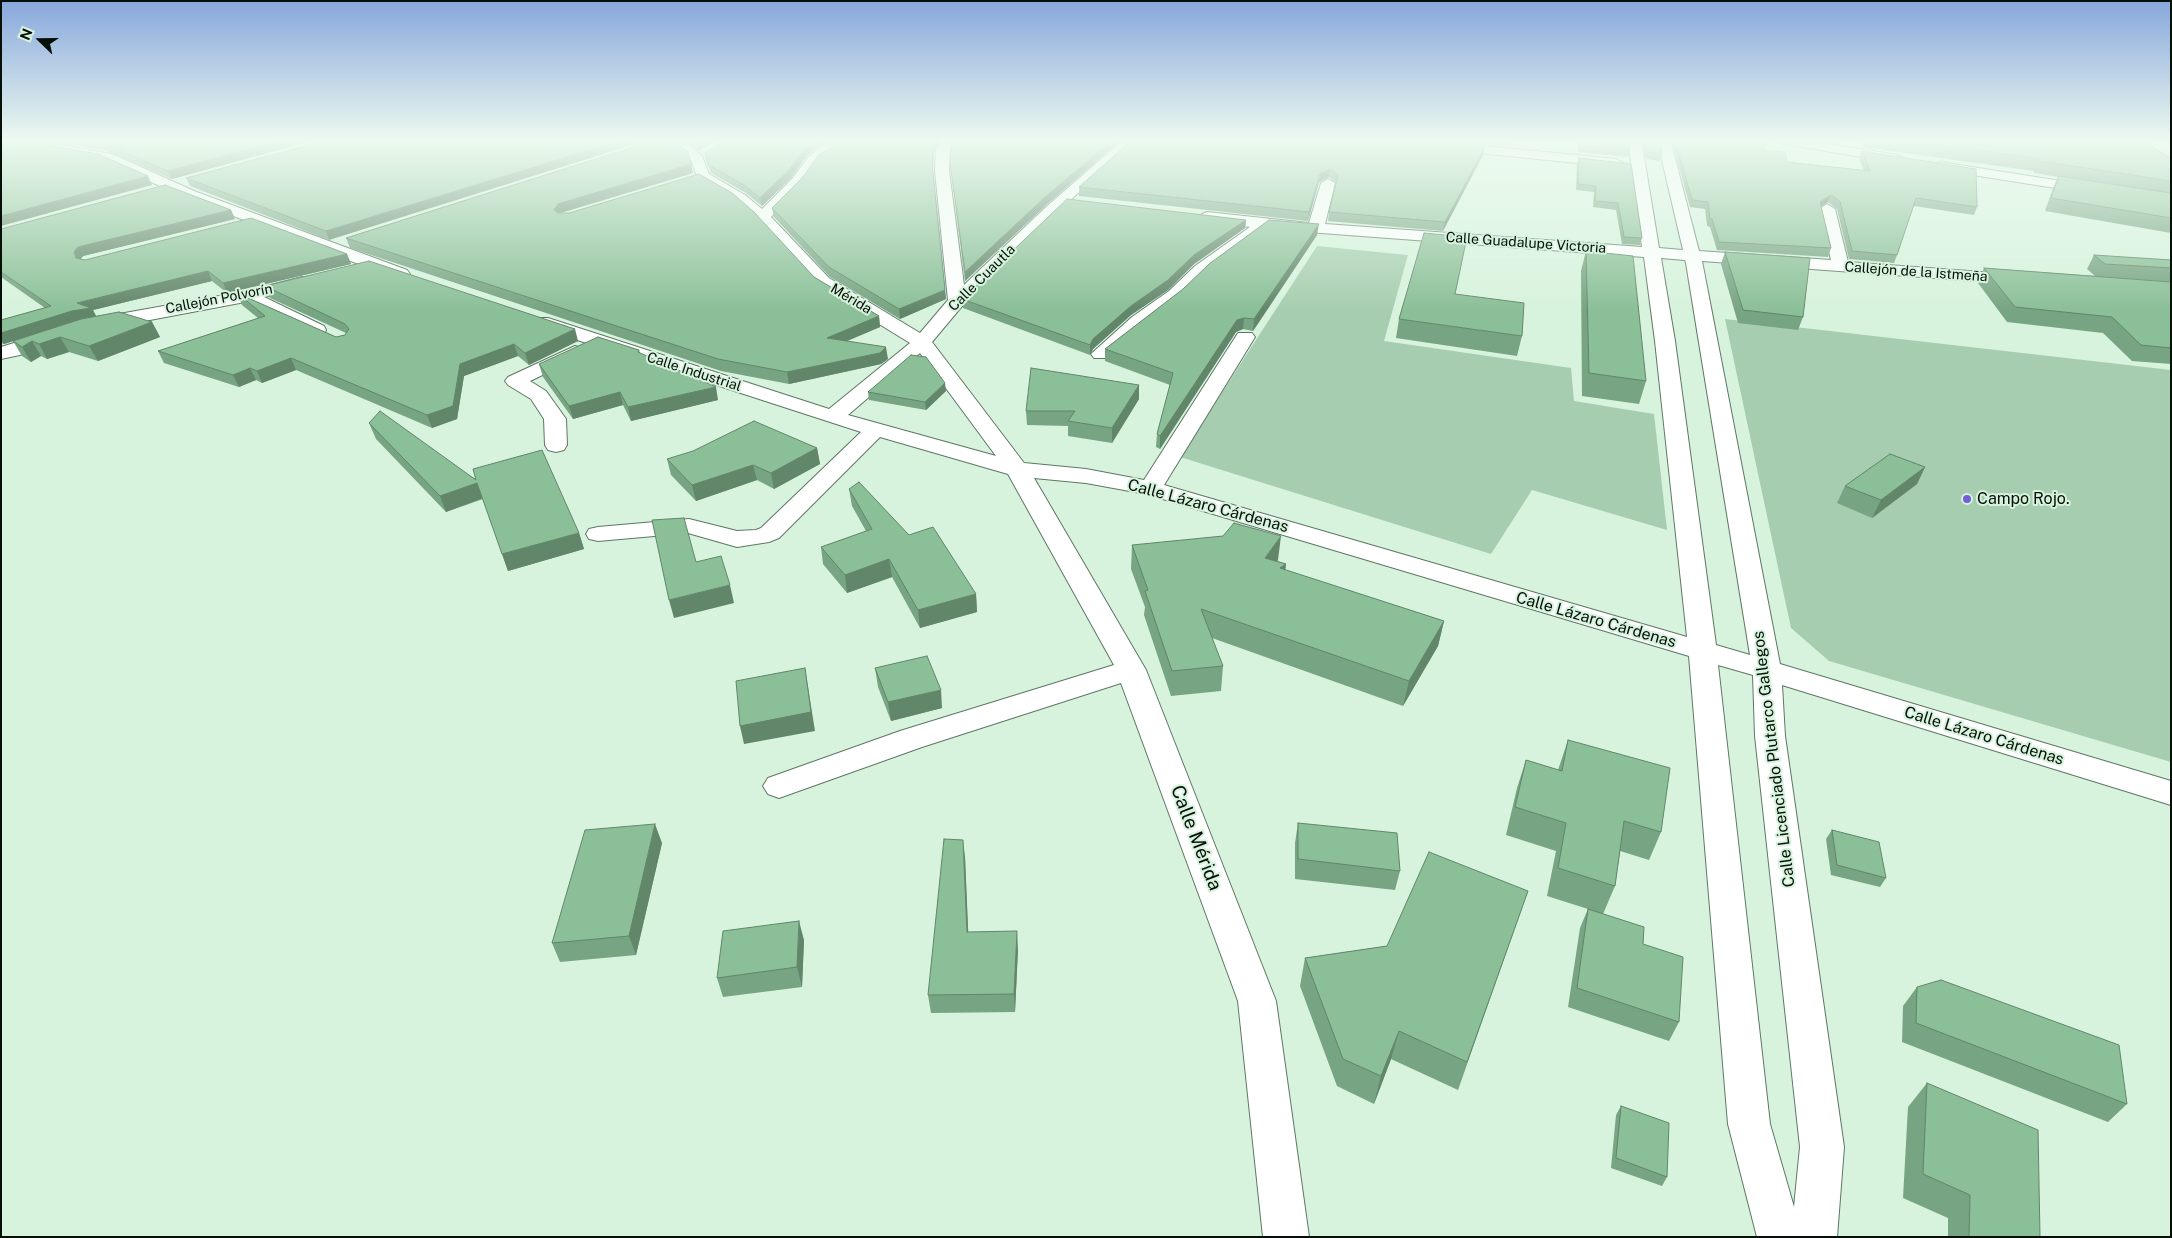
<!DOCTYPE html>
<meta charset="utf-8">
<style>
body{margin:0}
#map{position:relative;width:2172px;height:1238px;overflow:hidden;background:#d7f3dd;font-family:"Public Sans",sans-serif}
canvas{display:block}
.frame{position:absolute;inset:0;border:2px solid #060f08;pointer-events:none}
.north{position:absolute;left:15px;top:15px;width:50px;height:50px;-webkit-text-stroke:4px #d7f3dd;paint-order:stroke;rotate:292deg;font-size:14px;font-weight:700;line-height:20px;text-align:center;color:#060f08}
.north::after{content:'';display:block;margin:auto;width:18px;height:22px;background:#060f08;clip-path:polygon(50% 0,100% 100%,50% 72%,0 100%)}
</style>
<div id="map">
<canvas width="2172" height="1238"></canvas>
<div class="frame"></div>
<div class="north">N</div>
</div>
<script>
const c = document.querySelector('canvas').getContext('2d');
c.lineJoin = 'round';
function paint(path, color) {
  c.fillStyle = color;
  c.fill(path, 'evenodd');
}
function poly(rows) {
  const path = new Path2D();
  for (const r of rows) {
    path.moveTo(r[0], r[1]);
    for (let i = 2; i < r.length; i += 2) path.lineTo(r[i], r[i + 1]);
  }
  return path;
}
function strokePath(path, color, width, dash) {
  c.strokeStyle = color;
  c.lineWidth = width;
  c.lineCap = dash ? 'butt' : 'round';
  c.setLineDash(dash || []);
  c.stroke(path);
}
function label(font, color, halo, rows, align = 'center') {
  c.font = font + ' "Public Sans",sans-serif';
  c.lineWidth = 4;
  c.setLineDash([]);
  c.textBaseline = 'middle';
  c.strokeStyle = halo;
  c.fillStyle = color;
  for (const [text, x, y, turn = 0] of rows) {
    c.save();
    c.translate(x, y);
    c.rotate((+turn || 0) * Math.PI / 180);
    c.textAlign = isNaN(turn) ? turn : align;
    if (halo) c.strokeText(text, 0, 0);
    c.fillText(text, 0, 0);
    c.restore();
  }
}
const green = poly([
 [1317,246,1408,255,1384,341,1571,368,1574,401,1654,414,1667,530,1532,490,1491,554,1180,457],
 [1725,319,2171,370,2171,762,1829,661,1791,628]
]);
const street = poly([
 [1,139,27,139,112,154,194,191,407,270,410,274,407,278,395,278,184,197,103,160,7,143,2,142,1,139],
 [670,139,683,139,702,156,709,174,745,195,762,209,792,179,809,156,826,143,837,139,853,139,819,162,802,185,771,217,829,278,920,333,948,300,935,171,936,150,944,139,957,139,950,150,949,171,964,285,1045,208,1124,139,1138,139,1055,214,963,305,932,342,1024,463,1086,469,1144,480,1238,333,1252,333,1255,337,1164,485,1687,637,1655,341,1644,257,1267,229,1207,274,1181,299,1146,325,1108,358,1094,358,1091,354,1132,317,1169,291,1195,266,1250,227,1202,220,1199,217,1202,214,1207,212,1309,223,1321,183,1328,179,1335,183,1325,224,1642,247,1628,139,1641,139,1659,248,1683,250,1657,139,1670,139,1699,251,1831,260,1819,209,1827,204,1835,209,1848,262,2023,275,2026,279,2023,283,2017,284,1702,261,1780,664,2171,781,2171,805,1782,685,1785,736,1844,1147,1837,1237,1757,1237,1728,1124,1689,656,1146,494,1086,483,1034,478,1146,670,1276,1001,1309,1237,1263,1237,1238,1001,1121,683,922,747,779,798,768,794,763,786,768,778,900,731,1114,665,1008,474,880,437,779,538,769,542,737,547,688,533,598,541,589,539,586,534,589,529,598,527,689,519,737,531,756,530,761,528,861,432,534,326,532,322,534,318,548,318,829,409,910,343,817,286,757,220,735,201,698,179,691,160,670,139],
 [1661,258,1685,260,1686,263,1750,655,1716,645,1675,341,1661,258],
 [920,353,996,456,848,415,920,353],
 [1718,665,1753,675,1755,736,1800,1147,1794,1207,1770,1124,1718,665],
 [1374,139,1417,139,1616,159,1623,163,1616,167,1381,143,1374,139],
 [1770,139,1799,139,1898,155,1905,159,1898,163,1777,143,1770,139],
 [1940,162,2093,186,2100,190,2093,194,1935,169,1933,166,1940,162],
 [302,277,308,278,311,282,308,286,264,297,324,326,326,330,324,334,310,334,245,302,97,330,90,328,88,324,90,320,97,318,247,291,302,277],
 [53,331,60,333,63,337,60,341,20,355,1,359,1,347,53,331],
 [575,346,582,348,585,352,582,356,530,381,546,391,566,419,567,445,564,450,556,452,548,450,545,445,544,419,531,399,508,385,505,381,508,377,575,346]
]);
const wall = poly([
 [36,139,318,139,172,179,107,151],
 [331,139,329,240,190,186,186,178],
 [685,139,720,139,698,151],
 [1434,139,1513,139,1511,146],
 [1578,139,1628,139,1630,150,1628,157,1578,152],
 [1640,139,1659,139,1662,154,1660,161,1646,159],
 [1671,139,1769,139,1764,150,1787,162,1864,171,1859,158,1862,151,1977,207,1974,215,1914,206,1897,255,1894,263,1849,259,1837,209,1828,202,1821,207,1831,248,1828,257,1717,250,1710,227,1707,226,1705,209,1690,207],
 [1865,139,2139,139,2171,158,2171,233,2045,211,2053,188,2058,177,2034,173,2034,171,1862,147],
 [825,142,807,155,791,178,762,206,746,193,711,173,706,161,705,153],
 [934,150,933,170,946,299,900,319,830,277,774,217,772,208],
 [1483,155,1443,231,1328,221,1329,212,1336,183,1329,177,1319,182,1308,221,1079,196,1079,187],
 [1579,158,1631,164,1642,238,1640,245,1622,244,1616,210,1593,207,1594,192,1576,190,1577,164],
 [950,163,1044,207,965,281,951,171],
 [693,173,561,213,814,277,879,316,880,327,847,341,888,359,881,364,789,384,721,371,350,248,346,238],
 [231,210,235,219,83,256,81,259,85,260,347,254,351,264,227,293,212,281,93,310,96,316,152,322,160,337,98,361,69,352,47,359,41,356,31,362,22,356,13,341,4,344,1,343,1,320,45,308,1,277,1,229],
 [1246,220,1245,228,1194,264,1168,290,1131,315,1093,349,1090,355,963,308,962,299],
 [1317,235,1253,331,1243,329,1236,332,1160,449,1156,447,1157,434,1170,385,1105,361,1105,349],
 [1586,251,1646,381,1639,404,1582,396,1581,271],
 [1725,252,1803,317,1798,330,1738,323,1721,264],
 [2094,255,2171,260,2171,364,2132,361,2103,333,2007,322,1978,283,1984,268,2095,276,2087,269],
 [265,286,578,341,529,365,518,356,464,376,457,419,432,428,296,370,262,383,256,380,239,387,164,363,158,351,258,318,242,305,237,293,336,337,345,335,346,333,270,298],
 [1399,319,1522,336,1517,356,1396,338],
 [639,350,640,353,718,400,631,421,623,405,573,419,543,377,539,364],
 [1139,385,1139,399,1112,443,1068,436,1068,426,1027,425,1026,411],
 [946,391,926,410,869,400,868,392],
 [369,423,579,533,584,549,508,571,483,499,446,512,376,439],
 [817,448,820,464,774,489,757,480,696,501,671,475,667,459],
 [1925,467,1917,484,1872,518,1837,503,1845,486],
 [849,489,909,535,976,594,977,612,920,628,892,577,847,593,823,564,821,547,866,531,852,506],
 [1132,545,1278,560,1277,561,1286,564,1285,570,1444,621,1438,646,1403,706,1212,638,1223,666,1221,691,1171,696,1144,615,1145,607,1131,569],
 [875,668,942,708,891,721,878,687],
 [1568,740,1661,832,1649,860,1620,851,1615,886,1603,914,1643,944,1679,1022,1669,1041,1568,1007,1580,928,1588,909,1547,896,1556,851,1506,835,1517,788,1526,760,1558,770],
 [1298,823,1400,871,1395,890,1295,879,1295,843],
 [1832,830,1886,878,1880,887,1831,875,1826,839],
 [662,843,636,955,560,962,552,943],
 [965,857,968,932,1018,949,1015,1012,931,1013,928,995],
 [1528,891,1458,1090,1391,1059,1374,1104,1337,1086,1300,986,1305,958,1387,946],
 [804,940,802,987,723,997,717,978],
 [1917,987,2127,1104,2108,1122,1902,1042,1903,1006],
 [1927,1083,2040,1237,1948,1237,1948,1218,1903,1198,1908,1107],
 [1621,1106,1667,1177,1662,1186,1611,1168,1616,1115]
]);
const shadedWall = poly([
 [287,139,318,139,172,179,168,171],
 [625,139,651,139,329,240,326,231],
 [705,139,720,139,698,151,697,143],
 [818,139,833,139,825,142,807,155,791,178,762,206,760,198,806,147],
 [936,139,943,139,934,150,933,171,932,163,934,142],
 [1113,139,1122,139,1044,207,965,281,965,272,1044,198],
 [1485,147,1483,155,1443,231,1445,222],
 [691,164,693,173,560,213,557,219,554,210,558,204],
 [1330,169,1329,177,1319,182,1308,221,1309,212,1320,174],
 [148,176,152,185,1,226,1,216],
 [1831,195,1828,202,1817,209,1820,202],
 [231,210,235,219,83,256,79,261,76,258,74,252,78,247],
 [1246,220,1245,228,1194,264,1168,290,1131,315,1093,349,1090,355,1090,345,1093,339,1131,306,1194,255],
 [1319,224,1317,235,1253,331,1254,319],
 [347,254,351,264,227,293,223,283],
 [208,271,212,281,93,310,97,318,77,321,4,344,1,340,1,333,77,303],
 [945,290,946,299,900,319,899,309],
 [879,316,880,327,828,349,827,338],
 [1244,318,1243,329,1236,332,1160,449,1160,436,1237,320],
 [152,322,160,337,98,361,89,346],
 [575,329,578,341,529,365,525,353],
 [60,337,69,352,47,359,39,344],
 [32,341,41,356,31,362,22,347],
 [514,344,518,356,464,376,457,419,432,428,427,415,460,364],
 [886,347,888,359,881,364,789,384,787,372],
 [291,358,296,370,262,383,257,371],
 [250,368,256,380,239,387,233,375],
 [945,383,946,391,926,410,925,402],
 [1139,385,1139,399,1112,443,1112,428],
 [716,387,718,400,631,421,628,407],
 [620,392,623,405,573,419,569,406],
 [817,448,820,464,774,489,771,473],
 [753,465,757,480,696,501,692,485],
 [1925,467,1917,484,1872,518,1881,500],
 [477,483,483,498,446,512,440,496],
 [579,533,584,549,508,571,502,554],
 [1281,536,1278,560,1263,582,1265,558],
 [889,559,892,577,847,593,845,575],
 [1286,564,1283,588,1280,568],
 [730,585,734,603,674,618,669,600],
 [976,594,977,612,920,628,918,610],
 [1444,621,1438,646,1403,706,1409,681],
 [805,668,815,731,744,744,740,726],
 [941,690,942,708,891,721,888,702],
 [655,824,662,843,636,955,629,936],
 [963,840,965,857,969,949,967,932],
 [799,921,804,940,802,987,797,967],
 [1017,931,1018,949,1015,1012,1014,994],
 [1399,1031,1391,1059,1374,1104,1381,1076]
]);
const building = poly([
 [1,139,12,139,98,154,148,176,1,216,1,139],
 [76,139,287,139,168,171,103,143,76,139],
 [331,139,625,139,326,231,186,178,331,139],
 [659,139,673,139,688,152,691,164,558,204,554,210,558,213,569,213,699,174,732,193,754,212,814,277,879,316,827,338,886,347,880,353,787,372,718,359,346,238,659,139],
 [692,139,705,139,697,143,692,139],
 [728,139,818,139,806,147,789,170,760,198,744,185,709,165,705,153,728,139],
 [845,139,936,139,934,142,932,163,945,290,899,309,829,267,772,208,802,178,819,155,845,139],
 [954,139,1113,139,1044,198,965,272,950,163,951,143,954,139],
 [1133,139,1397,139,1485,147,1445,222,1329,212,1338,175,1330,169,1320,174,1309,212,1079,187,1133,139],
 [1580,139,1628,139,1630,150,1579,145,1580,139],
 [1644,139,1659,139,1662,154,1648,152,1644,139],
 [1675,139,1769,139,1764,150,1785,152,1787,162,1870,171,1862,151,1976,169,1977,207,1916,198,1897,255,1852,251,1840,201,1831,195,1820,202,1831,248,1719,242,1712,219,1710,219,1708,202,1692,200,1675,139],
 [1894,139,2139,139,2171,158,2171,181,2040,161,2040,159,1894,139],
 [1579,158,1631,164,1642,238,1624,237,1618,203,1595,201,1596,186,1578,184,1579,158],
 [2059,176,2171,193,2171,218,2051,198,2059,176],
 [165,185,231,210,78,247,74,252,76,258,85,260,251,218,347,254,223,283,208,271,77,303,91,308,72,311,1,333,1,320,51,306,1,272,1,229,165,185],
 [1067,199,1246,220,1194,255,1168,280,1131,306,1093,339,1090,345,962,299,1067,199],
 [1269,220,1319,224,1254,319,1244,318,1237,320,1160,436,1157,434,1173,373,1105,349,1183,289,1209,264,1269,220],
 [1424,233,1467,237,1455,294,1524,303,1522,336,1399,319,1424,233],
 [1586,251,1633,256,1646,381,1589,373,1586,251],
 [1725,252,1810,258,1803,317,1743,310,1725,252],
 [2094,255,2171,260,2171,268,2105,264,2094,255],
 [369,261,575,329,525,353,514,344,460,364,453,406,427,415,291,358,257,371,250,368,233,375,158,351,265,316,237,293,336,337,345,335,349,329,345,324,265,286,369,261],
 [1984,268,2171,282,2171,348,2141,345,2112,317,2015,307,1984,268],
 [119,312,152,322,89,346,60,337,39,344,32,341,22,347,13,341,81,319,119,312],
 [598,337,639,350,638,352,716,387,628,407,620,392,569,406,539,364,598,337],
 [911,355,926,357,945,383,925,402,868,392,911,355],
 [1031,368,1139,385,1112,428,1068,421,1075,411,1026,411,1031,368],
 [380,411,476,480,473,469,542,450,579,533,502,554,477,483,440,496,369,423,380,411],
 [754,421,817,448,771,473,753,465,692,485,667,459,693,451,754,421],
 [1890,454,1925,467,1881,500,1845,486,1890,454],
 [859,482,909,535,933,527,976,594,918,610,889,559,845,575,821,547,872,529,849,489,859,482],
 [684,518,696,562,721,556,730,585,669,600,652,520,684,518],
 [1234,523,1281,536,1265,558,1286,564,1280,568,1444,621,1409,681,1201,609,1223,666,1172,671,1145,591,1148,590,1132,545,1223,536,1234,523],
 [927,656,941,690,888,702,875,668,927,656],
 [805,668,811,712,740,726,736,681,805,668],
 [1568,740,1670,768,1661,832,1624,821,1615,886,1558,868,1566,823,1515,807,1526,760,1562,771,1568,740],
 [1298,823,1397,833,1400,871,1298,859,1298,823],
 [655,824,629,936,552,943,585,830,655,824],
 [1832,830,1879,842,1886,878,1837,865,1832,830],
 [944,839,963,840,967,932,1017,931,1014,994,928,995,944,839],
 [1429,852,1528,891,1467,1062,1399,1031,1381,1076,1343,1059,1305,958,1387,946,1429,852],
 [1588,909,1644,927,1643,944,1683,957,1679,1022,1577,988,1588,909],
 [799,921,797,967,717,978,723,931,799,921],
 [1941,980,2119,1045,2127,1104,1916,1023,1917,987,1941,980],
 [1927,1083,2038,1130,2040,1237,1969,1237,1970,1195,1923,1174,1927,1083],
 [1621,1106,1669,1123,1667,1177,1616,1158,1621,1106]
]);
const markers = [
 [1967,499,5,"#735fda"]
];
const farStreetnames = [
 ["Calle Guadalupe Victoria",1526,243,4],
 ["Callejón de la Istmeña",1916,272,4],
 ["Calle Cuautla",982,278,-45],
 ["Callejón Polvorín",219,299,-11],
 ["Mérida",851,299,31],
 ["Calle Industrial",694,372,18]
];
const poiNames = [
 ["Campo Rojo.",1977,499]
];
const streetNames = [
 ["Calle Lázaro Cárdenas",1208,506,15],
 ["Calle Lázaro Cárdenas",1596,620,16],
 ["Calle Lázaro Cárdenas",1984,736,17],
 ["Calle Licenciado Plutarco Gallegos",1774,759,-97]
];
const nearStreetnames = [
 ["Calle Mérida",1196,838,69]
];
paint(green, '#a6cdaf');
strokePath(street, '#5e7764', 2);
paint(street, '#fff');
paint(wall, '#77a482');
paint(shadedWall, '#61866a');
paint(building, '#8abf97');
strokePath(building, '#61866a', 1);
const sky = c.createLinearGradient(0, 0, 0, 312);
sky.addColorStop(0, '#87a7dc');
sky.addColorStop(0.45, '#edfaf0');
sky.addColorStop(1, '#edfaf000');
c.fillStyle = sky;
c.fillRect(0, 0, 2172, 312);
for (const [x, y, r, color] of markers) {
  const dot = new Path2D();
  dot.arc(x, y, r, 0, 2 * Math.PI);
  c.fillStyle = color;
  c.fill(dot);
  strokePath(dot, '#d7f3dd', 2);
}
label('14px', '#060f08', '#d7f3dd', farStreetnames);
label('16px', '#060f08', '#d7f3dd', poiNames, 'left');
label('16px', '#060f08', '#d7f3dd', streetNames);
label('19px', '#060f08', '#d7f3dd', nearStreetnames);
</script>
